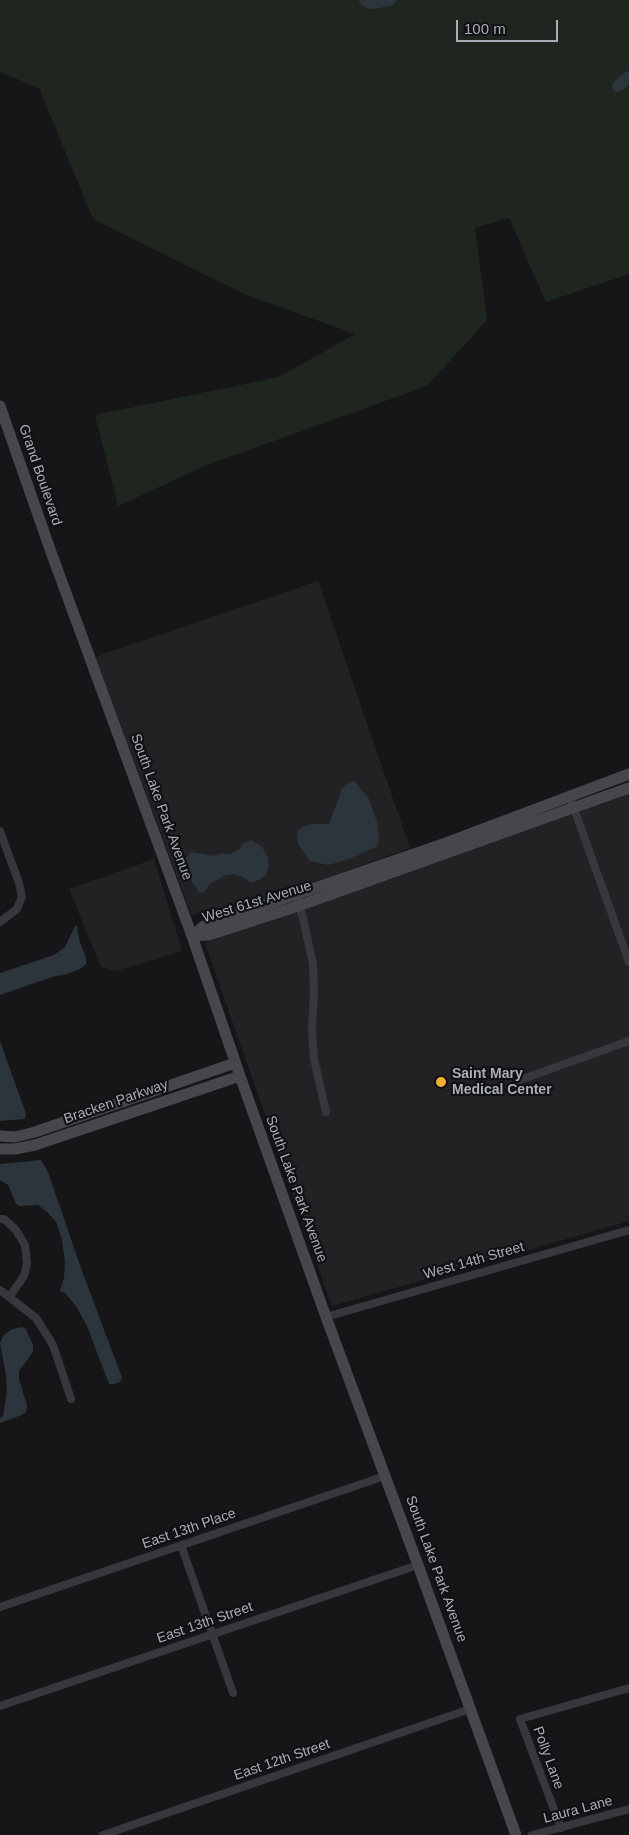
<!DOCTYPE html>
<style>
body{margin:0}
#map{position:relative;width:629px;height:1835px;overflow:hidden;background:#161618;font-family:Arial,sans-serif}
canvas{display:block}
.scale{position:absolute;left:456px;top:20px;width:102px;height:22px;box-sizing:border-box;border:2px solid #a8adb8;border-top:0;padding-left:6px;font-size:15px;line-height:18px;white-space:nowrap;color:#a8adb8;-webkit-text-stroke:4px #111113;paint-order:stroke}
</style>
<div id="map">
<canvas width="629" height="1835"></canvas>
<div class="scale">100 m</div>
</div>
<script>
const c = document.querySelector('canvas').getContext('2d');
c.lineJoin = 'round';
function paint(path, color) {
  c.fillStyle = color;
  c.fill(path, 'evenodd');
}
function poly(rows) {
  const path = new Path2D();
  for (const r of rows) {
    path.moveTo(r[0], r[1]);
    for (let i = 2; i < r.length; i += 2) path.lineTo(r[i], r[i + 1]);
  }
  return path;
}
function strokePath(path, color, width, dash) {
  c.strokeStyle = color;
  c.lineWidth = width;
  c.lineCap = dash ? 'butt' : 'round';
  c.setLineDash(dash || []);
  c.stroke(path);
}
function label(font, color, halo, rows, align = 'center') {
  c.font = font + ' Arial,sans-serif';
  c.lineWidth = 4.5;
  c.setLineDash([]);
  c.textBaseline = 'middle';
  c.strokeStyle = halo;
  c.fillStyle = color;
  for (const [text, x, y, turn = 0] of rows) {
    c.save();
    c.translate(x, y);
    c.rotate((+turn || 0) * Math.PI / 180);
    c.textAlign = isNaN(turn) ? turn : align;
    if (halo) c.strokeText(text, 0, 0);
    c.fillText(text, 0, 0);
    c.restore();
  }
}
const built = poly([
 [318,581,410,848,207,921,204,911,192,916,95,657],
 [629,784,629,1221,332,1306,205,943],
 [154,859,182,951,116,971,101,967,69,889]
]);
const green = poly([
 [0,0,629,0,629,274,546,302,509,218,475,228,487,320,427,386,207,465,118,506,95,415,279,377,355,334,244,294,93,219,39,88,0,72]
]);
const water = poly([
 [354,781,369,799,377,822,379,841,376,847,347,860,328,865,310,861,298,844,297,831,302,827,312,824,329,824,342,789,348,783],
 [252,840,262,847,268,857,269,867,266,875,259,880,251,883,243,877,235,874,226,875,210,884,203,893,199,892,187,874,186,858,191,852,214,856,221,853,228,855,240,849,243,843],
 [75,926,77,926,79,939,86,958,86,964,80,969,67,974,52,977,0,995,0,973,54,955,65,947],
 [0,1041,26,1114,25,1119,0,1121],
 [41,1160,48,1172,82,1271,122,1378,120,1382,115,1384,109,1384,87,1326,76,1306,65,1293,60,1291,64,1278,65,1262,62,1240,56,1222,47,1212,38,1205,19,1206,16,1204,8,1185,0,1180,0,1164],
 [22,1327,26,1329,33,1345,33,1352,19,1371,19,1379,27,1405,26,1412,22,1415,0,1423,0,1418,3,1416,7,1391,6,1375,0,1343,3,1336,12,1329]
]);
const river = poly([
 [365,0,370,3,390,0],
 [618,86,629,77]
]);
const street = poly([
 [572,803,629,962],
 [0,831,19,883,22,897,17,909,0,922],
 [295,894,303,918,313,964,314,994,312,1028,314,1059,326,1112],
 [517,1081,629,1041],
 [0,1219,4,1219,16,1230,25,1245,27,1263,24,1276,10,1296],
 [0,1290,36,1318,53,1345,71,1399],
 [326,1317,629,1230],
 [181,1545,233,1693],
 [0,1607,385,1476],
 [0,1706,418,1565],
 [561,1828,520,1719,629,1688],
 [103,1835,470,1709],
 [532,1835,629,1809]
]);
const secondary = poly([
 [0,406,51,552,192,936,240,1076,326,1317,418,1565,516,1835],
 [192,936,204,926,446,843,629,774],
 [192,936,209,935,298,906,629,788],
 [0,1136,15,1137,35,1132,235,1063],
 [0,1149,15,1149,35,1145,240,1076]
]);
const markers = [
 [441,1082,6,"#f2b134"]
];
const streetNames = [
 ["Grand Boulevard",40,475,71],
 ["South Lake Park Avenue",161,807,70],
 ["West 61st Avenue",257,902,-17],
 ["Bracken Parkway",116,1102,-19],
 ["South Lake Park Avenue",296,1189,70],
 ["West 14th Street",474,1261,-16],
 ["East 13th Place",189,1529,-19],
 ["South Lake Park Avenue",436,1569,70],
 ["East 13th Street",205,1623,-19],
 ["Polly Lane",548,1758,70],
 ["East 12th Street",282,1760,-19],
 ["Laura Lane",578,1810,-15]
];
const poiNames = [
 ["Saint Mary",452,1074],
 ["Medical Center",452,1090]
];
paint(built, '#222225');
paint(green, '#1e261f');
paint(water, '#2c353c');
strokePath(river, '#2c353c', 12);
strokePath(street, '#37383d', 8);
strokePath(secondary, '#45474d', 11);
for (const [x, y, r, color] of markers) {
  const dot = new Path2D();
  dot.arc(x, y, r, 0, 2 * Math.PI);
  c.fillStyle = color;
  c.fill(dot);
  strokePath(dot, '#111113', 2);
}
label('14px', '#a8adb8', '#111113', streetNames);
label('bold 14px', '#a8adb8', '#111113', poiNames, 'left');
</script>
